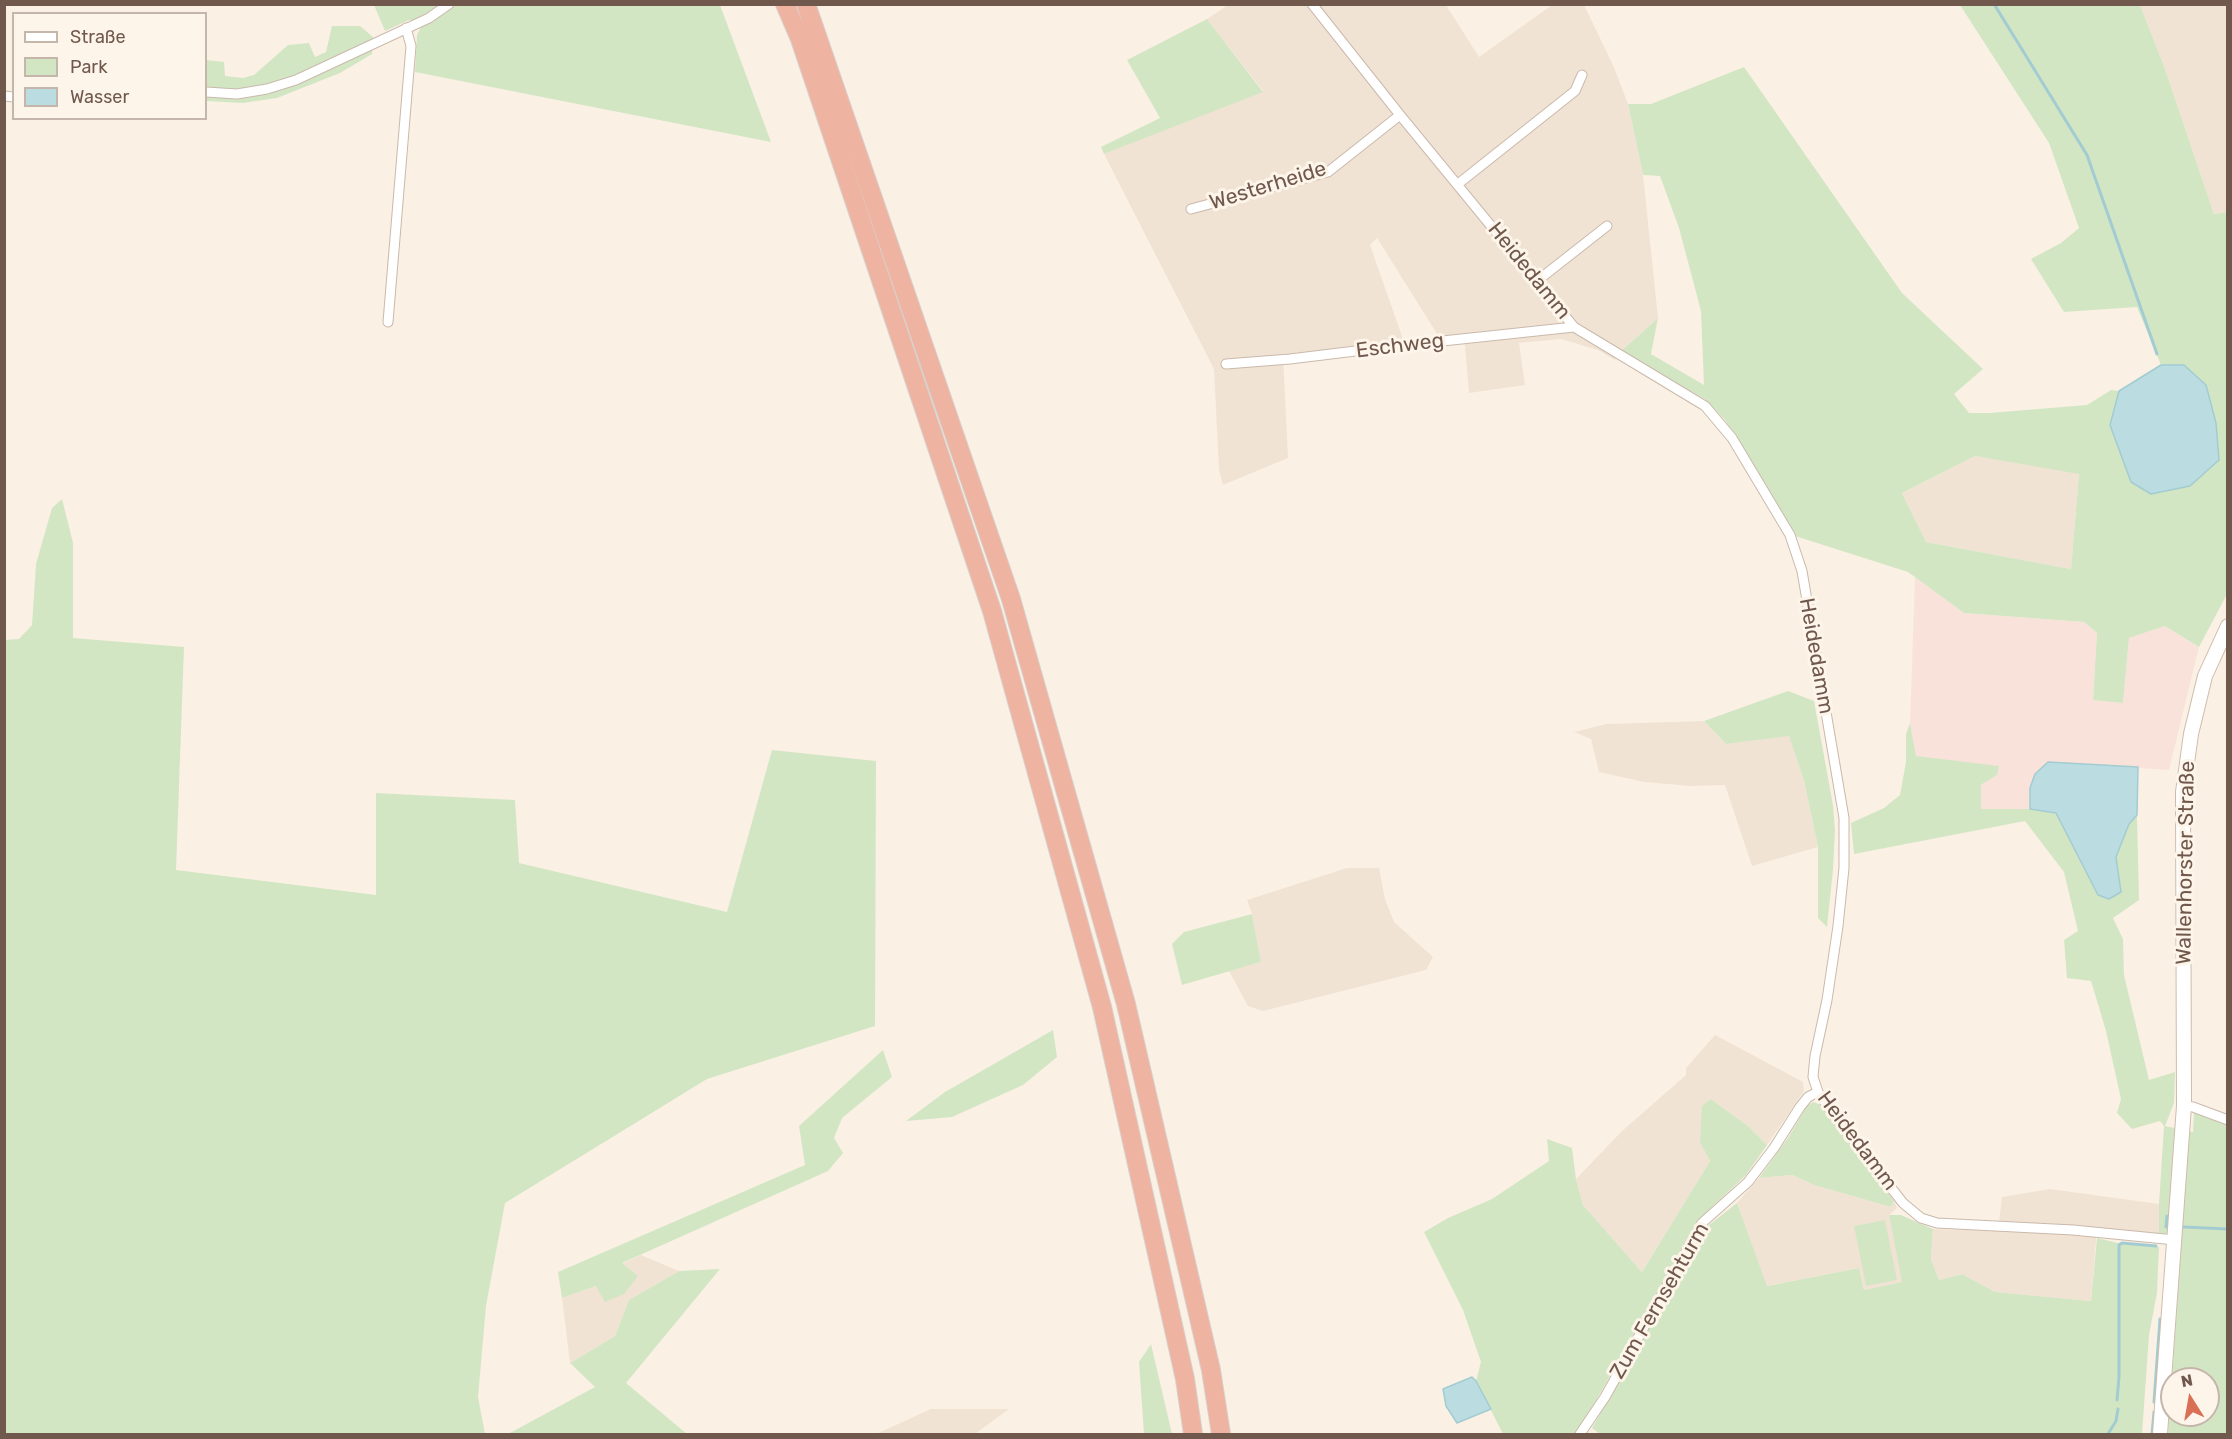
<!DOCTYPE html>
<meta charset="utf-8">
<style>
body{margin:0}
#map{position:relative;width:2232px;height:1439px;overflow:hidden;background:#faf1e4;font-family:Rubik,sans-serif}
canvas{display:block}
.frame{position:absolute;inset:0;border:6px solid #70584c;pointer-events:none}
.legend{position:absolute;left:12px;top:12px;width:195px;height:108px;box-sizing:border-box;background:#fdf5ea;border:2px solid #c5b6ab;margin:0;padding:8px 10px;list-style:none;font-size:18px;color:#70584c}
.legend li{display:flex;align-items:center;gap:12px;height:30px}
.legend b{width:30px;border:2px solid #c5b6ab}
.north{position:absolute;left:2160px;top:1367px;width:60px;height:60px;box-sizing:border-box;background:#fdf5ea;border:2px solid #c5b6ab;border-radius:50%;rotate:349deg;font-size:16px;font-weight:700;line-height:24px;text-align:center;color:#70584c}
.north::after{content:'';display:block;margin:auto;width:21px;height:27px;background:#d96f54;clip-path:polygon(50% 0,100% 100%,50% 72%,0 100%)}
</style>
<div id="map">
<canvas width="2232" height="1439"></canvas>
<div class="frame"></div>
<ul class="legend">
<li><b style="height:8px;background:#fff"></b>Straße</li>
<li><b style="height:16px;background:#d3e6c4"></b>Park</li>
<li><b style="height:16px;background:#bbdde1"></b>Wasser</li>
</ul>
<div class="north">N</div>
</div>
<script>
const c = document.querySelector('canvas').getContext('2d');
c.lineJoin = 'round';
function paint(path, color) {
  c.fillStyle = color;
  c.fill(path, 'evenodd');
}
function poly(rows) {
  const path = new Path2D();
  for (const r of rows) {
    path.moveTo(r[0], r[1]);
    for (let i = 2; i < r.length; i += 2) path.lineTo(r[i], r[i + 1]);
  }
  return path;
}
function strokePath(path, color, width, dash) {
  c.strokeStyle = color;
  c.lineWidth = width;
  c.lineCap = dash ? 'butt' : 'round';
  c.setLineDash(dash || []);
  c.stroke(path);
}
function label(font, color, halo, rows, align = 'center') {
  c.font = font + ' Rubik,sans-serif';
  c.lineWidth = 6;
  c.setLineDash([]);
  c.textBaseline = 'middle';
  c.strokeStyle = halo;
  c.fillStyle = color;
  for (const [text, x, y, turn = 0] of rows) {
    c.save();
    c.translate(x, y);
    c.rotate((+turn || 0) * Math.PI / 180);
    c.textAlign = isNaN(turn) ? turn : align;
    if (halo) c.strokeText(text, 0, 0);
    c.fillText(text, 0, 0);
    c.restore();
  }
}
const residential = poly([
 [1228,5,1446,5,1479,57,1552,5,1584,5,1613,65,1628,104,1643,175,1658,318,1620,352,1615,360,1598,350,1561,339,1519,343,1525,385,1469,393,1464,335,1439,337,1377,238,1370,245,1404,342,1283,357,1288,458,1223,485,1219,470,1214,369,1104,154,1263,91,1207,19],
 [2140,5,2227,5,2227,212,2214,214,2164,66],
 [1975,456,2079,473,2071,569,1926,542,1902,493],
 [1704,721,1726,744,1789,735,1804,781,1818,847,1752,866,1725,785,1691,786,1644,782,1599,772,1591,739,1574,732,1606,724],
 [1347,868,1379,868,1385,899,1394,922,1433,957,1426,970,1263,1011,1248,1006,1229,971,1261,962,1252,914,1247,900],
 [1715,1035,1803,1082,1804,1091,1767,1145,1748,1126,1711,1099,1700,1143,1710,1161,1642,1272,1583,1205,1576,1179,1621,1132,1686,1075,1686,1068],
 [1792,1175,1814,1185,1891,1207,1894,1201,1897,1208,1889,1215,1903,1282,1864,1290,1859,1268,1766,1286,1737,1203,1759,1178],
 [2050,1189,2159,1204,2159,1234,2097,1229,2091,1301,1995,1292,1962,1274,1939,1280,1931,1259,1933,1229,1998,1231,2002,1197],
 [641,1255,679,1271,629,1300,615,1336,570,1363,562,1298,596,1286,621,1264],
 [931,1409,1009,1409,975,1434,876,1434]
]);
const commercial = poly([
 [1915,577,1964,613,2084,622,2097,633,2093,700,2123,703,2129,638,2165,626,2199,647,2169,770,2048,762,2030,788,2030,809,1981,809,1981,785,1997,775,1916,756,1910,723]
]);
const green = poly([
 [374,5,720,5,771,142,415,72,417,35,421,27,427,22,409,20,385,31],
 [1960,5,2140,5,2164,66,2214,214,2227,212,2227,594,2199,647,2165,626,2129,638,2123,703,2093,700,2097,633,2084,622,1964,613,1908,572,1795,536,1725,420,1705,399,1620,352,1658,318,1651,354,1704,385,1701,311,1679,228,1660,176,1643,175,1628,104,1651,104,1744,67,1902,293,1983,369,1954,394,1969,413,1989,413,2087,405,2111,390,2119,391,2110,425,2131,482,2184,366,2161,365,2137,307,2064,312,2031,259,2061,243,2079,228,2049,143],
 [1975,456,2079,474,2071,569,1926,542,1902,493],
 [1207,19,1263,92,1104,154,1101,147,1160,118,1127,60],
 [332,26,360,26,373,37,372,54,340,73,277,98,243,103,206,101,206,60,224,62,225,76,243,78,254,75,288,45,309,43,315,57,326,52],
 [62,499,73,543,73,638,184,647,176,870,376,895,376,793,515,800,519,863,727,912,772,750,876,761,875,1026,707,1079,505,1203,486,1306,478,1397,485,1434,5,1434,5,640,19,639,32,625,36,564,52,508],
 [1788,691,1814,701,1833,805,1835,830,1833,870,1827,927,1818,918,1818,847,1804,781,1789,736,1726,744,1704,721],
 [1910,723,1916,756,1999,766,1997,775,1981,785,1981,809,2030,809,2056,813,2099,895,2121,892,2116,857,2129,824,2137,815,2139,900,2113,918,2123,939,2124,975,2149,1080,2175,1072,2174,1103,2165,1126,2193,1132,2194,1112,2227,1124,2227,1434,2168,1434,2172,1383,2172,1415,2208,1415,2208,1379,2172,1379,2182,1233,2159,1234,2159,1204,2164,1126,2160,1121,2132,1129,2117,1113,2121,1099,2106,1031,2091,981,2067,978,2064,940,2078,931,2064,872,2025,821,1854,854,1851,823,1884,808,1900,795,1906,762,1906,734],
 [1252,914,1261,962,1182,985,1172,944,1184,932],
 [1053,1030,1057,1057,1023,1085,952,1117,906,1121,945,1092],
 [883,1050,892,1077,842,1118,834,1138,843,1153,828,1171,622,1263,638,1276,624,1294,605,1302,596,1286,562,1298,558,1272,805,1165,799,1126],
 [1711,1099,1748,1126,1767,1145,1746,1175,1697,1221,1584,1422,1575,1434,1503,1434,1476,1381,1481,1362,1463,1310,1424,1232,1448,1218,1492,1199,1549,1161,1547,1139,1572,1148,1576,1179,1583,1205,1642,1272,1710,1161,1700,1143,1702,1106],
 [1813,1102,1819,1104,1894,1201,1891,1207,1814,1185,1792,1175,1759,1178,1788,1138,1807,1106],
 [1737,1203,1767,1286,1859,1268,1864,1290,1902,1282,1889,1215,1901,1215,1933,1229,1931,1259,1939,1280,1962,1274,1995,1292,2091,1301,2097,1238,2122,1244,2159,1247,2157,1293,2149,1335,2142,1434,1600,1434,1592,1428,1704,1229],
 [1885,1220,1897,1280,1866,1286,1854,1226],
 [720,1269,626,1383,687,1434,508,1434,595,1387,570,1363,615,1336,629,1300,679,1271],
 [1151,1344,1172,1434,1144,1434,1139,1362]
]);
const water = poly([
 [2161,365,2184,365,2206,385,2216,423,2219,460,2190,486,2151,494,2131,482,2110,425,2119,391,2161,365],
 [2048,762,2138,767,2137,815,2129,824,2116,857,2121,892,2109,899,2098,895,2056,813,2030,809,2030,788,2035,774,2048,762],
 [1472,1377,1476,1381,1491,1409,1457,1423,1446,1406,1443,1389,1472,1377]
]);
const stream = poly([
 [1994,4,2087,155,2157,354],
 [2166,1227,2167,1216],
 [2184,1227,2228,1229],
 [2117,1400,2119,1377,2119,1245,2122,1243,2156,1246],
 [2154,1402,2160,1319],
 [2108,1434,2116,1421,2118,1409],
 [2152,1434,2154,1412]
]);
const street = poly([
 [1312,4,1400,115,1574,327,1705,406,1732,438,1790,535,1802,571,1844,818,1844,868,1838,926,1827,1000,1815,1056,1813,1077,1818,1092,1830,1110,1903,1203,1921,1218,1937,1223,2073,1230,2175,1240],
 [206,92,237,94,267,89,296,80,429,18,449,4],
 [4,96,14,97],
 [1458,184,1575,91,1582,75],
 [1191,209,1328,172,1400,115],
 [1537,281,1607,226],
 [388,322,411,46,406,28],
 [1226,364,1290,359,1405,345,1574,327],
 [2184,1106,2193,1107,2228,1120],
 [1580,1434,1605,1397,1702,1223,1748,1182,1774,1148,1800,1107,1808,1097,1818,1092]
]);
const secondary = poly([
 [2160,1434,2184,1106,2183,792,2191,734,2205,676,2228,626]
]);
const highway = poly([
 [785,4,800,39,992,611,1102,1007,1185,1379,1193,1434],
 [806,4,1011,599,1126,1004,1211,1370,1221,1434]
]);
const streetNames = [
 ["Westerheide",1268,186,-17],
 ["Heidedamm",1529,271,51],
 ["Eschweg",1400,346,-7],
 ["Heidedamm",1816,656,80],
 ["Wallenhorster Straße",2186,863,-89],
 ["Heidedamm",1857,1141,53],
 ["Zum Fernsehturm",1660,1301,-60]
];
paint(residential, '#f1e3d3');
paint(commercial, '#f9e2d9');
paint(green, '#d3e6c4');
paint(water, '#bbdde1');
strokePath(water, '#a2ccd2', 1.5);
strokePath(stream, '#a2ccd2', 3);
strokePath(street, '#cab9ac', 11);
strokePath(secondary, '#cfbbac', 16);
strokePath(highway, '#d7d0cd', 20);
strokePath(street, '#fff', 9);
strokePath(secondary, '#fff', 14);
strokePath(highway, '#efb3a1', 18);
label('21px', '#70584c', '#fdf5ea', streetNames);
</script>
